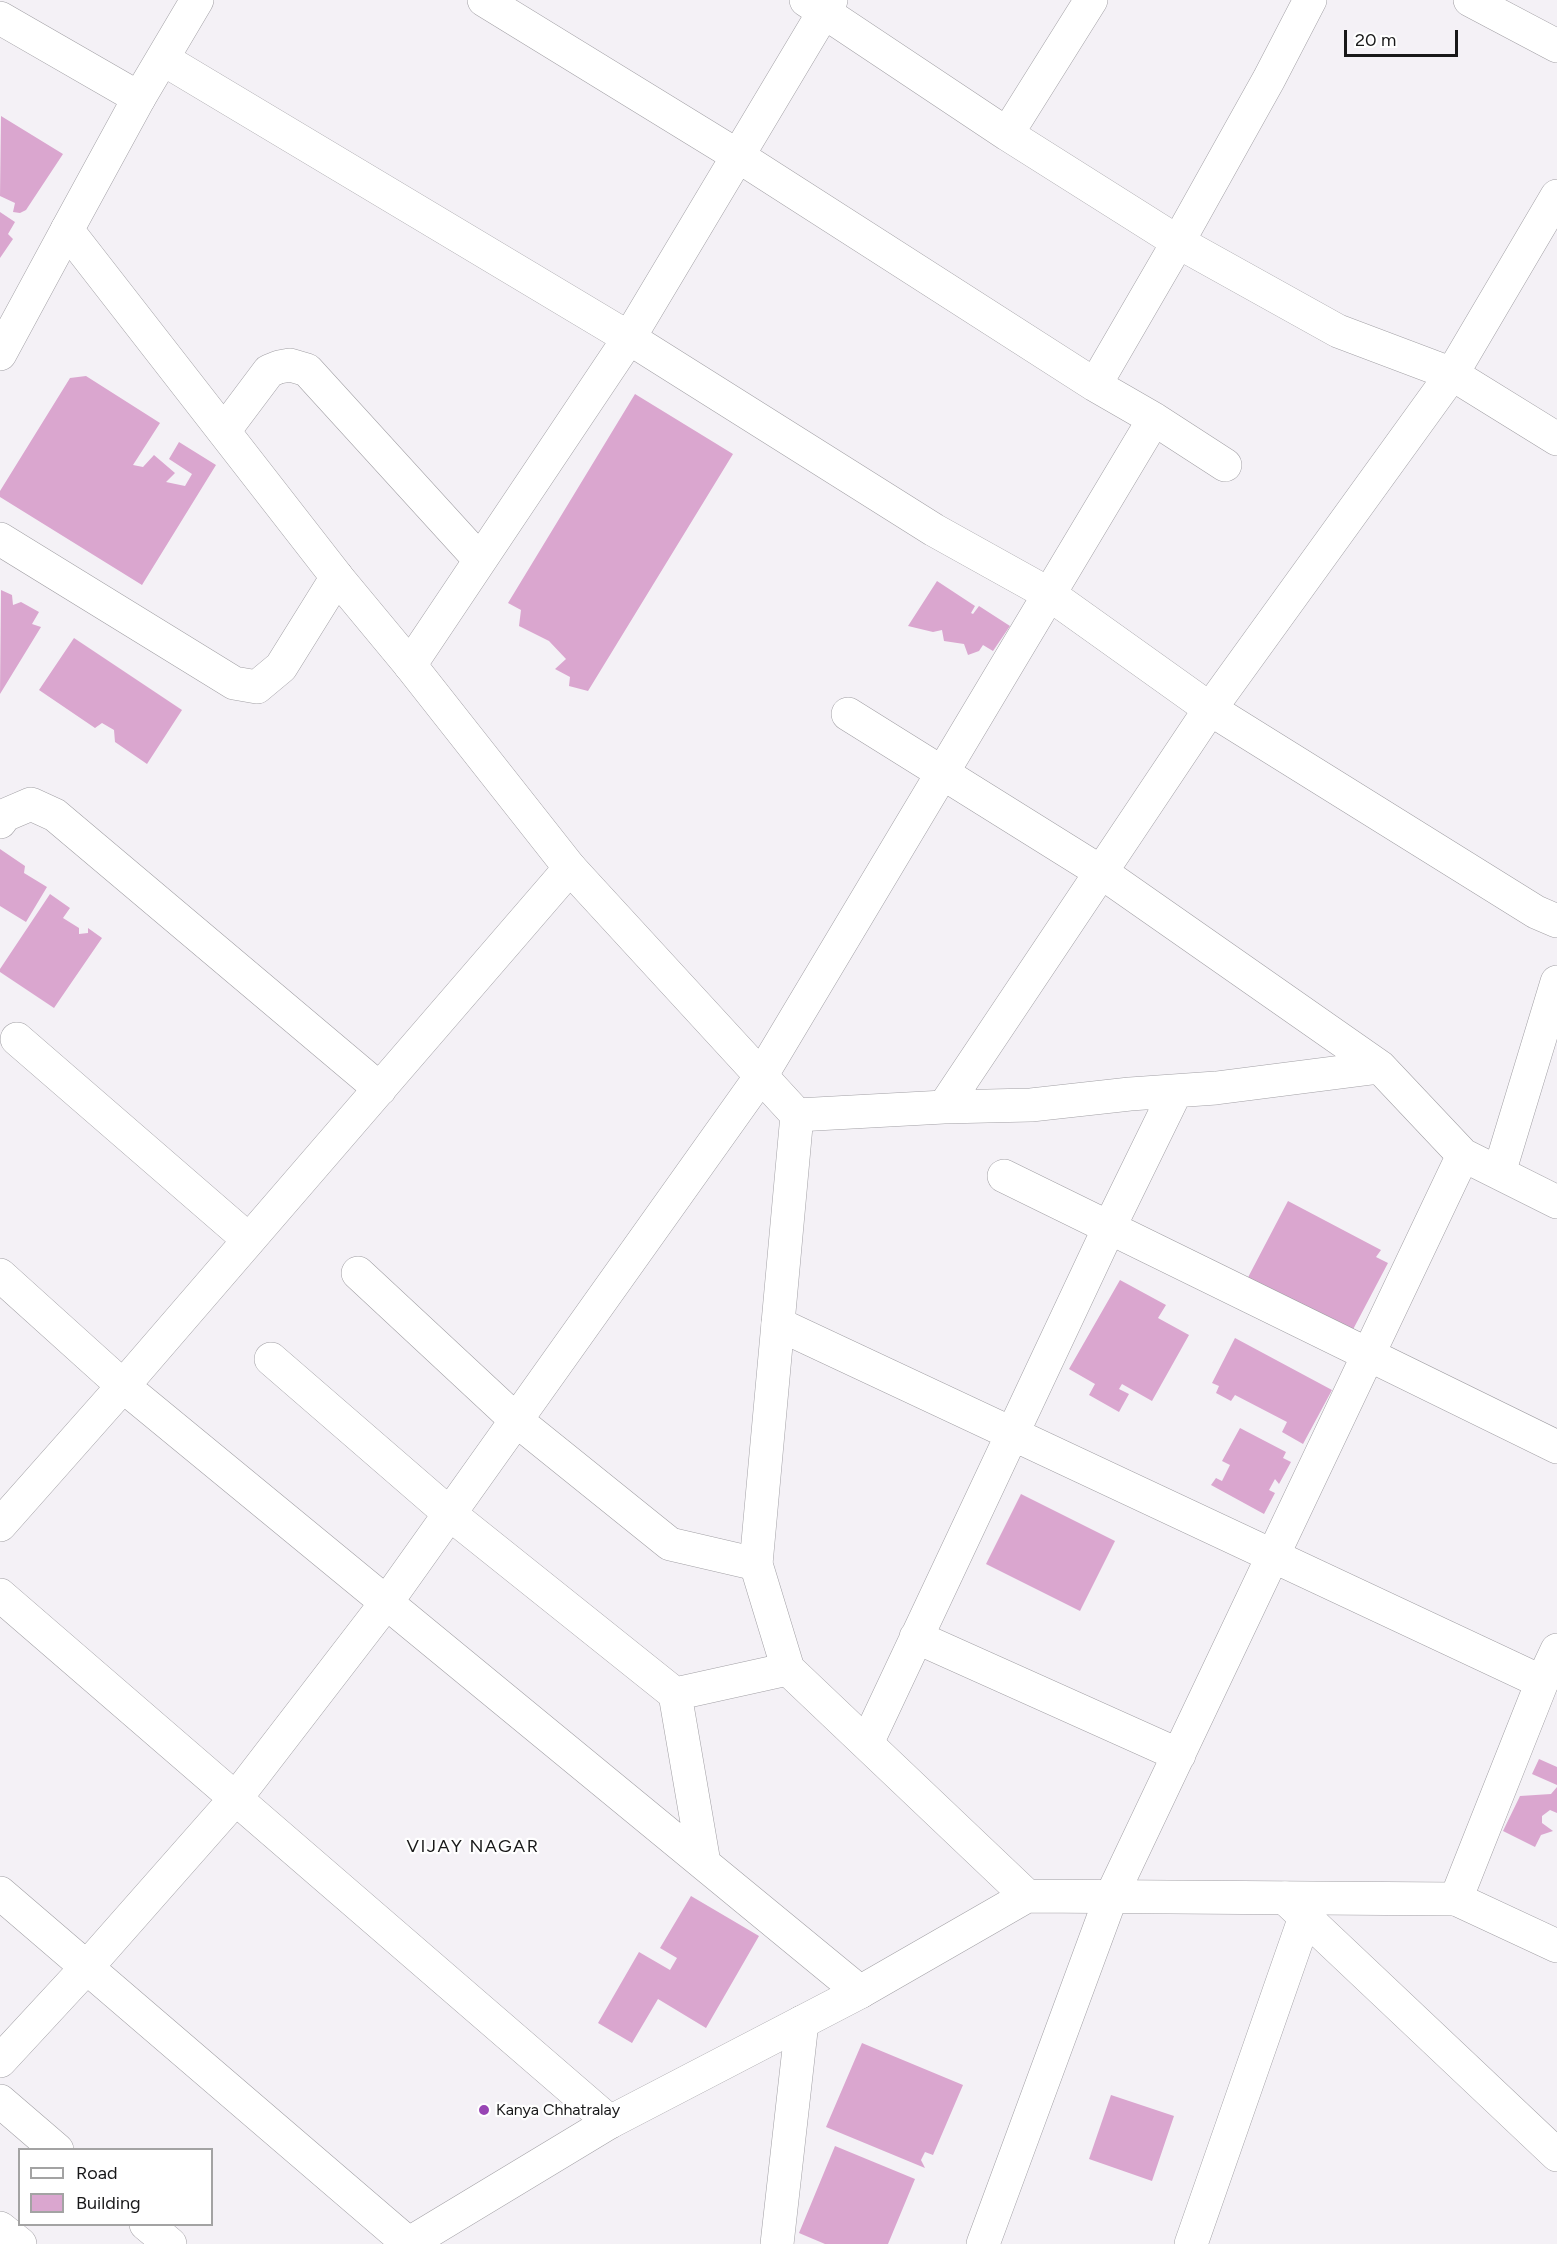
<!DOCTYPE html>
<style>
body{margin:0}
#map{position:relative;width:1557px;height:2244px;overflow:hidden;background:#f4f1f6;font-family:Figtree,sans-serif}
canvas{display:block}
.legend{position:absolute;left:18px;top:2148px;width:195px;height:78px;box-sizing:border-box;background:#fff;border:2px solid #a3a3a3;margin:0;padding:8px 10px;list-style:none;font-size:18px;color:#181819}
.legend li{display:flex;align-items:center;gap:12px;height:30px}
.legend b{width:30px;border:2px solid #a3a3a3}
.scale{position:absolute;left:1344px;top:30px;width:114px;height:27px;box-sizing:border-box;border:3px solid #181819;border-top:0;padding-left:8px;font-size:18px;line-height:21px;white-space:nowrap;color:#181819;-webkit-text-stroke:4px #fff;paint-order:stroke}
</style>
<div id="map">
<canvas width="1557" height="2244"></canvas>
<ul class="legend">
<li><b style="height:8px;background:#fff"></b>Road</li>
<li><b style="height:16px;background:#daa6cf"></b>Building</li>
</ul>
<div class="scale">20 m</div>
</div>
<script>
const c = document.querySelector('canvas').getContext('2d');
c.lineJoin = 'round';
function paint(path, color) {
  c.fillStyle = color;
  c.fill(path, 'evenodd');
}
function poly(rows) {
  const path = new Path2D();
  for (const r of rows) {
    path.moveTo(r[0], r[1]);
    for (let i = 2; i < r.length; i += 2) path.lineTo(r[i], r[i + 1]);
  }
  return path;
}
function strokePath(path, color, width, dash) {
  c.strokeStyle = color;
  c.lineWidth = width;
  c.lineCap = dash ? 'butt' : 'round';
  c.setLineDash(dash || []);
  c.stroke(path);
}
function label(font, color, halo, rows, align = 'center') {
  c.font = font + ' Figtree,sans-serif';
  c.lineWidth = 4.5;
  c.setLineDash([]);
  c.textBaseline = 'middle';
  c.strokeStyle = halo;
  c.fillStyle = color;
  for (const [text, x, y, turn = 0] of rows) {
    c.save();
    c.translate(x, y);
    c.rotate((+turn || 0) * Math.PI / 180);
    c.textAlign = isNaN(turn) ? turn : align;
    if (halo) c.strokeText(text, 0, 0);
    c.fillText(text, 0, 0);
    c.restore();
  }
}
const building = poly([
 [1,116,63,154,26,210,20,213,13,212,15,203,0,196],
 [0,212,15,222,8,234,13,239,0,258],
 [86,376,160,423,133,465,143,467,154,455,175,473,166,482,185,486,192,474,169,459,179,442,216,465,142,585,0,497,0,491,70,378],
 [635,394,733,454,588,691,569,686,570,677,555,669,566,659,549,641,519,626,521,610,508,603],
 [937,581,975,606,971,613,973,614,979,606,1010,626,993,651,983,645,979,651,968,655,964,644,944,641,942,630,933,632,908,626],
 [1,590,12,595,13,605,21,602,39,612,32,624,41,627,0,694],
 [74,638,182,710,147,764,115,742,114,730,102,723,95,728,39,690],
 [0,849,25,866,24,873,47,887,26,922,0,906],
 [50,894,70,908,63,918,79,928,79,934,88,933,88,928,102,938,54,1008,0,972,0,969],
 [1288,1201,1381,1250,1376,1257,1388,1263,1348,1339,1244,1285],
 [1120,1280,1166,1305,1158,1318,1189,1335,1152,1401,1122,1384,1119,1389,1129,1394,1119,1412,1089,1395,1095,1384,1069,1369],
 [1235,1338,1332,1390,1303,1444,1282,1432,1287,1422,1235,1395,1231,1401,1216,1393,1219,1386,1212,1383],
 [1240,1428,1286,1452,1283,1458,1291,1462,1279,1484,1275,1479,1269,1490,1275,1493,1264,1514,1211,1485,1216,1478,1222,1481,1230,1465,1222,1461],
 [1021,1494,1115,1541,1080,1611,986,1564],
 [1539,1759,1557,1767,1557,1785,1532,1774],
 [1557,1787,1557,1813,1550,1810,1542,1816,1542,1823,1553,1831,1541,1835,1535,1847,1503,1831,1520,1796,1551,1794],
 [691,1896,759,1936,706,2028,658,1999,632,2043,598,2023,639,1952,670,1970,677,1958,660,1948],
 [862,2043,963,2085,933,2155,925,2152,921,2160,925,2168,826,2127],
 [1111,2095,1174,2116,1152,2181,1089,2159],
 [835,2146,915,2179,888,2244,825,2244,799,2233]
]);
const minor = poly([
 [484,0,738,156,1095,385,1154,419,1225,465],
 [806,0,1007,134,1178,242,1338,331,1452,374,1557,439],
 [1470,0,1557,46],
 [163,59,629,338,934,530,1049,594,1210,709,1536,912,1557,921],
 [139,98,197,0],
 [1007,134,1091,0],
 [0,354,67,230],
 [1095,385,1178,242,1269,79,1310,0],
 [224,431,269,371,279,367,290,365,307,370,480,560],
 [0,539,234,683,257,687,281,667,337,577],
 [410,665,629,338,831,0],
 [848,714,1101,872,1380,1067,1463,1155,1557,1202],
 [0,822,5,815,31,804,55,815,380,1089],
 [17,1039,249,1240],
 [944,1107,1031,1105,1130,1094,1216,1088,1380,1067],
 [797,1115,944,1107,1210,709,1452,374,1557,196],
 [1499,1173,1557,982],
 [1004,1176,1557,1447],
 [358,1273,516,1420,670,1544,756,1564],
 [0,1275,123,1386,860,1992],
 [778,1324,1542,1682],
 [271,1359,450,1514,675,1694,788,1669],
 [0,1525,123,1386,570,868],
 [0,1595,610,2122],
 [916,1637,1179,1755],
 [675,1694,704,1863],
 [867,1743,1109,1228,1176,1091],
 [0,1893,409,2244],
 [1285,1898,1557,2155],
 [1456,1899,1557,1946],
 [0,2061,87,1967,236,1798,386,1603,761,1076,1154,419],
 [0,2101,57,2150],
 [146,2224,170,2244],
 [0,2228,20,2244],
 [777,2244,802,2022],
 [983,2244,1111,1897,1463,1155],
 [1191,2244,1305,1917]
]);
const tertiary = poly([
 [0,18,139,98,67,230,337,577,410,665,570,868,797,1115,756,1564,788,1669,1027,1896],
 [408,2244,610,2122,860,1992,1027,1896,1456,1899,1542,1682,1557,1650]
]);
const markers = [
 [484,2110,6,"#9845b4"]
];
const poiNames = [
 ["Kanya Chhatralay",496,2110]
];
const neighbourhoodNames = [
 ["VIJAY NAGAR",473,1847]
];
paint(building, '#daa6cf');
strokePath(minor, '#a2a0a5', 34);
strokePath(tertiary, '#a2a0a5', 34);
strokePath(minor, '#fff', 33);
strokePath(tertiary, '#fff', 33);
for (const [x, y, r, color] of markers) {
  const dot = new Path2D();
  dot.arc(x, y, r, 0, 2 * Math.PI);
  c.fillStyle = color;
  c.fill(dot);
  strokePath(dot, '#fff', 2);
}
label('16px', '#181819', '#fff', poiNames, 'left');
c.letterSpacing = '1.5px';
label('18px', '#181819', '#fff', neighbourhoodNames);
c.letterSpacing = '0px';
</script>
